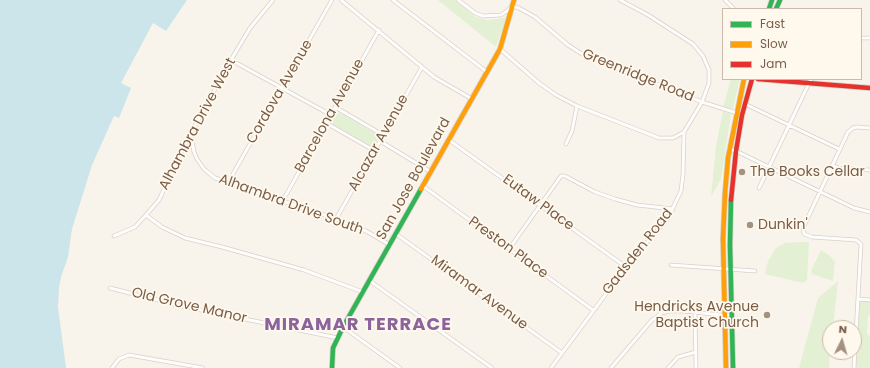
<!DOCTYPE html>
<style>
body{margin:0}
#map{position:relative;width:870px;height:368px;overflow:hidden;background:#f8f4eb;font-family:Poppins,sans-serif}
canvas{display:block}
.legend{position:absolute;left:722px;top:8px;width:140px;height:72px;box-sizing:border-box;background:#fff9ed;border:1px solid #c9baab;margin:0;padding:5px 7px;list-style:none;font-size:12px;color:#795c48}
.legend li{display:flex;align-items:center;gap:8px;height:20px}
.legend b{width:20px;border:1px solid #c9baab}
.north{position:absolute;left:822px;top:320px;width:40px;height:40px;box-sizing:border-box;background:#fff9ed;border:1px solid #c9baab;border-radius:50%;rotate:5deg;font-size:11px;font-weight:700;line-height:16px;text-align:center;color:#795c48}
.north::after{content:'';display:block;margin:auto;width:14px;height:18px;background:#a59181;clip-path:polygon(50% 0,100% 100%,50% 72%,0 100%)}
</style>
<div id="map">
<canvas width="870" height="368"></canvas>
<ul class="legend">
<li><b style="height:5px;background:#30b455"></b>Fast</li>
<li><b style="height:5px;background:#ff9f0a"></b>Slow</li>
<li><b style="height:5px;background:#e5322d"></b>Jam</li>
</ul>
<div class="north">N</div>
</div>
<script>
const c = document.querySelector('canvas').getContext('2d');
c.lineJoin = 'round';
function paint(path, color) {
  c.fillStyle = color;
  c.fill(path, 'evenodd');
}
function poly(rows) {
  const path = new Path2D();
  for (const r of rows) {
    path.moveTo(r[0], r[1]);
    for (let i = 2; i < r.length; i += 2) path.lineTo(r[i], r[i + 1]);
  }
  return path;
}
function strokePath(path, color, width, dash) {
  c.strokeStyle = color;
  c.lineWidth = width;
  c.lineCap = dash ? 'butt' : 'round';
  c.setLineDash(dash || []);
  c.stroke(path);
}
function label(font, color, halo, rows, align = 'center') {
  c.font = font + ' Poppins,sans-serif';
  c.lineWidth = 3.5;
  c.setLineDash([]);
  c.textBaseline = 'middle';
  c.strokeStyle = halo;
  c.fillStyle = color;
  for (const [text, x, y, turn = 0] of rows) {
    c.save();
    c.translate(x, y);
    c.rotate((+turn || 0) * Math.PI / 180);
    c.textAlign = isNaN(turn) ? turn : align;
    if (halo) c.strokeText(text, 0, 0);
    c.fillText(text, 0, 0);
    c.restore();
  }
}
const green = poly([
 [438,0,455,0,467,10,476,17,486,20,499,19,505,17,505,21,496,47],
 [731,79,740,79,733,108,731,109,723,107],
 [723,111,731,114,721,179,711,197,716,146],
 [338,113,342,114,376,134,378,138,377,142,375,145,371,146,332,124,332,118,335,114],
 [800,242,809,242,807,280,803,283,765,274,768,261,776,248,785,243],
 [821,250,830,256,835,262,833,281,812,274,811,271],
 [838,281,833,328,830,328,830,352,829,368,799,368,818,298],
 [862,301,870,302,870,314,868,316,867,334,870,337,870,368,856,368,859,303]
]);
const water = poly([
 [0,0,187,0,166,31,153,23,121,83,131,88,119,118,114,116,92,165,72,229,68,257,61,277,59,288,58,307,66,368,0,368]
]);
const street = poly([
 [341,0,434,77,472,99],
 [393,0,487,72],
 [458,0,475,13,483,16,501,15,507,11,512,6,519,8,535,17,568,45,582,54,702,102,737,113],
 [725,0,734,9],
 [861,38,870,38],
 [500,49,539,83,556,95,577,106,659,138,673,138,684,132],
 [231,60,331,115],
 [745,104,839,149],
 [335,107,383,135],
 [326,123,375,151],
 [191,135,194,152,197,159,204,169,215,178,336,219,366,231,390,245],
 [449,140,626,267],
 [380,141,431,172],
 [566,144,572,131,577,106],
 [729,149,736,151,854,208,870,212],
 [832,165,838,168,870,170],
 [229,184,234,172,332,0],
 [423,186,593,310],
 [759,188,811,79],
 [282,202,379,30],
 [146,215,162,227,185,238,222,247,304,270,363,292],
 [336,219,422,67],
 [396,234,562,353],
 [114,236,135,227,146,215,159,200,184,146,231,60,250,28,273,0],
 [509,249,561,176,565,176,595,192,615,199,637,205,673,209],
 [671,265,755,271],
 [370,281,492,368],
 [110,288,181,306,338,338],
 [858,299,870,300],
 [695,312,696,368],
 [343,327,400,368],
 [112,368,119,359,129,355,203,368],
 [551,368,626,267,668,218,681,191,683,175,684,132,702,102,709,83,709,70,703,56,693,44,648,15,620,0],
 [611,368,652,320,662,313,669,311,683,311,721,315,732,315],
 [668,368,678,357,696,352],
 [854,368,861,244,856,240,812,237,804,234,803,228,848,132,853,128,857,127,870,128]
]);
const fast = poly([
 [769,9,772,0],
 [776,9,780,0],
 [731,200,730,245,733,368],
 [332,368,333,348,343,327,421,189]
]);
const slow = poly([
 [421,189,500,49,514,0],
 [726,368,723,239,725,193,728,158,744,79]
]);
const jam = poly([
 [758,79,870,88],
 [731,200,736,151,742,115,752,79]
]);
const markers = [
 [742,172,4,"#a59181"],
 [750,225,4,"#a59181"],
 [767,315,4,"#a59181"]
];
const streetNames = [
 ["Greenridge Road",638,76,22],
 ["Cordova Avenue",280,92,-60],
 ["Barcelona Avenue",330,116,-61],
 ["Alhambra Drive West",198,124,-62],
 ["Alcazar Avenue",379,143,-61],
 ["San Jose Boulevard",414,179,-61],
 ["Eutaw Place",538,203,36],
 ["Alhambra Drive South",291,205,20],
 ["Preston Place",508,248,36],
 ["Gadsden Road",638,252,-52],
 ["Miramar Avenue",479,293,36],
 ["Old Grove Manor",189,306,13]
];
const poiNames = [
 ["The Books Cellar",750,172],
 ["Dunkin'",758,225],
 ["Hendricks Avenue",759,307,"right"],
 ["Baptist Church",759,323,"right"]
];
const districtNames = [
 ["MIRAMAR TERRACE",358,325]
];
paint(green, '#e3f0d4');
paint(water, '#cbe5ea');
strokePath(street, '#d7d1c9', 4.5);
strokePath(fast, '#d8d0c7', 6);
strokePath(slow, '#d8d0c7', 6);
strokePath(jam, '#d8d0c7', 6);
strokePath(street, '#fefdfc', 3);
strokePath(fast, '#30b455', 4.5);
strokePath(slow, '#ff9f0a', 4.5);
strokePath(jam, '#e5322d', 4.5);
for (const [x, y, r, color] of markers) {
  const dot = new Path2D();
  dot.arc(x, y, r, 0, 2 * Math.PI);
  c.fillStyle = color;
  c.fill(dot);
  strokePath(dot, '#fff9ed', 1.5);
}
label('14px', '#795c48', '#fff9ed', streetNames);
label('14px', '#795c48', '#fff9ed', poiNames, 'left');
c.letterSpacing = '1px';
label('bold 18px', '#8c639d', '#fff9ed', districtNames);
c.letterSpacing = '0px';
</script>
